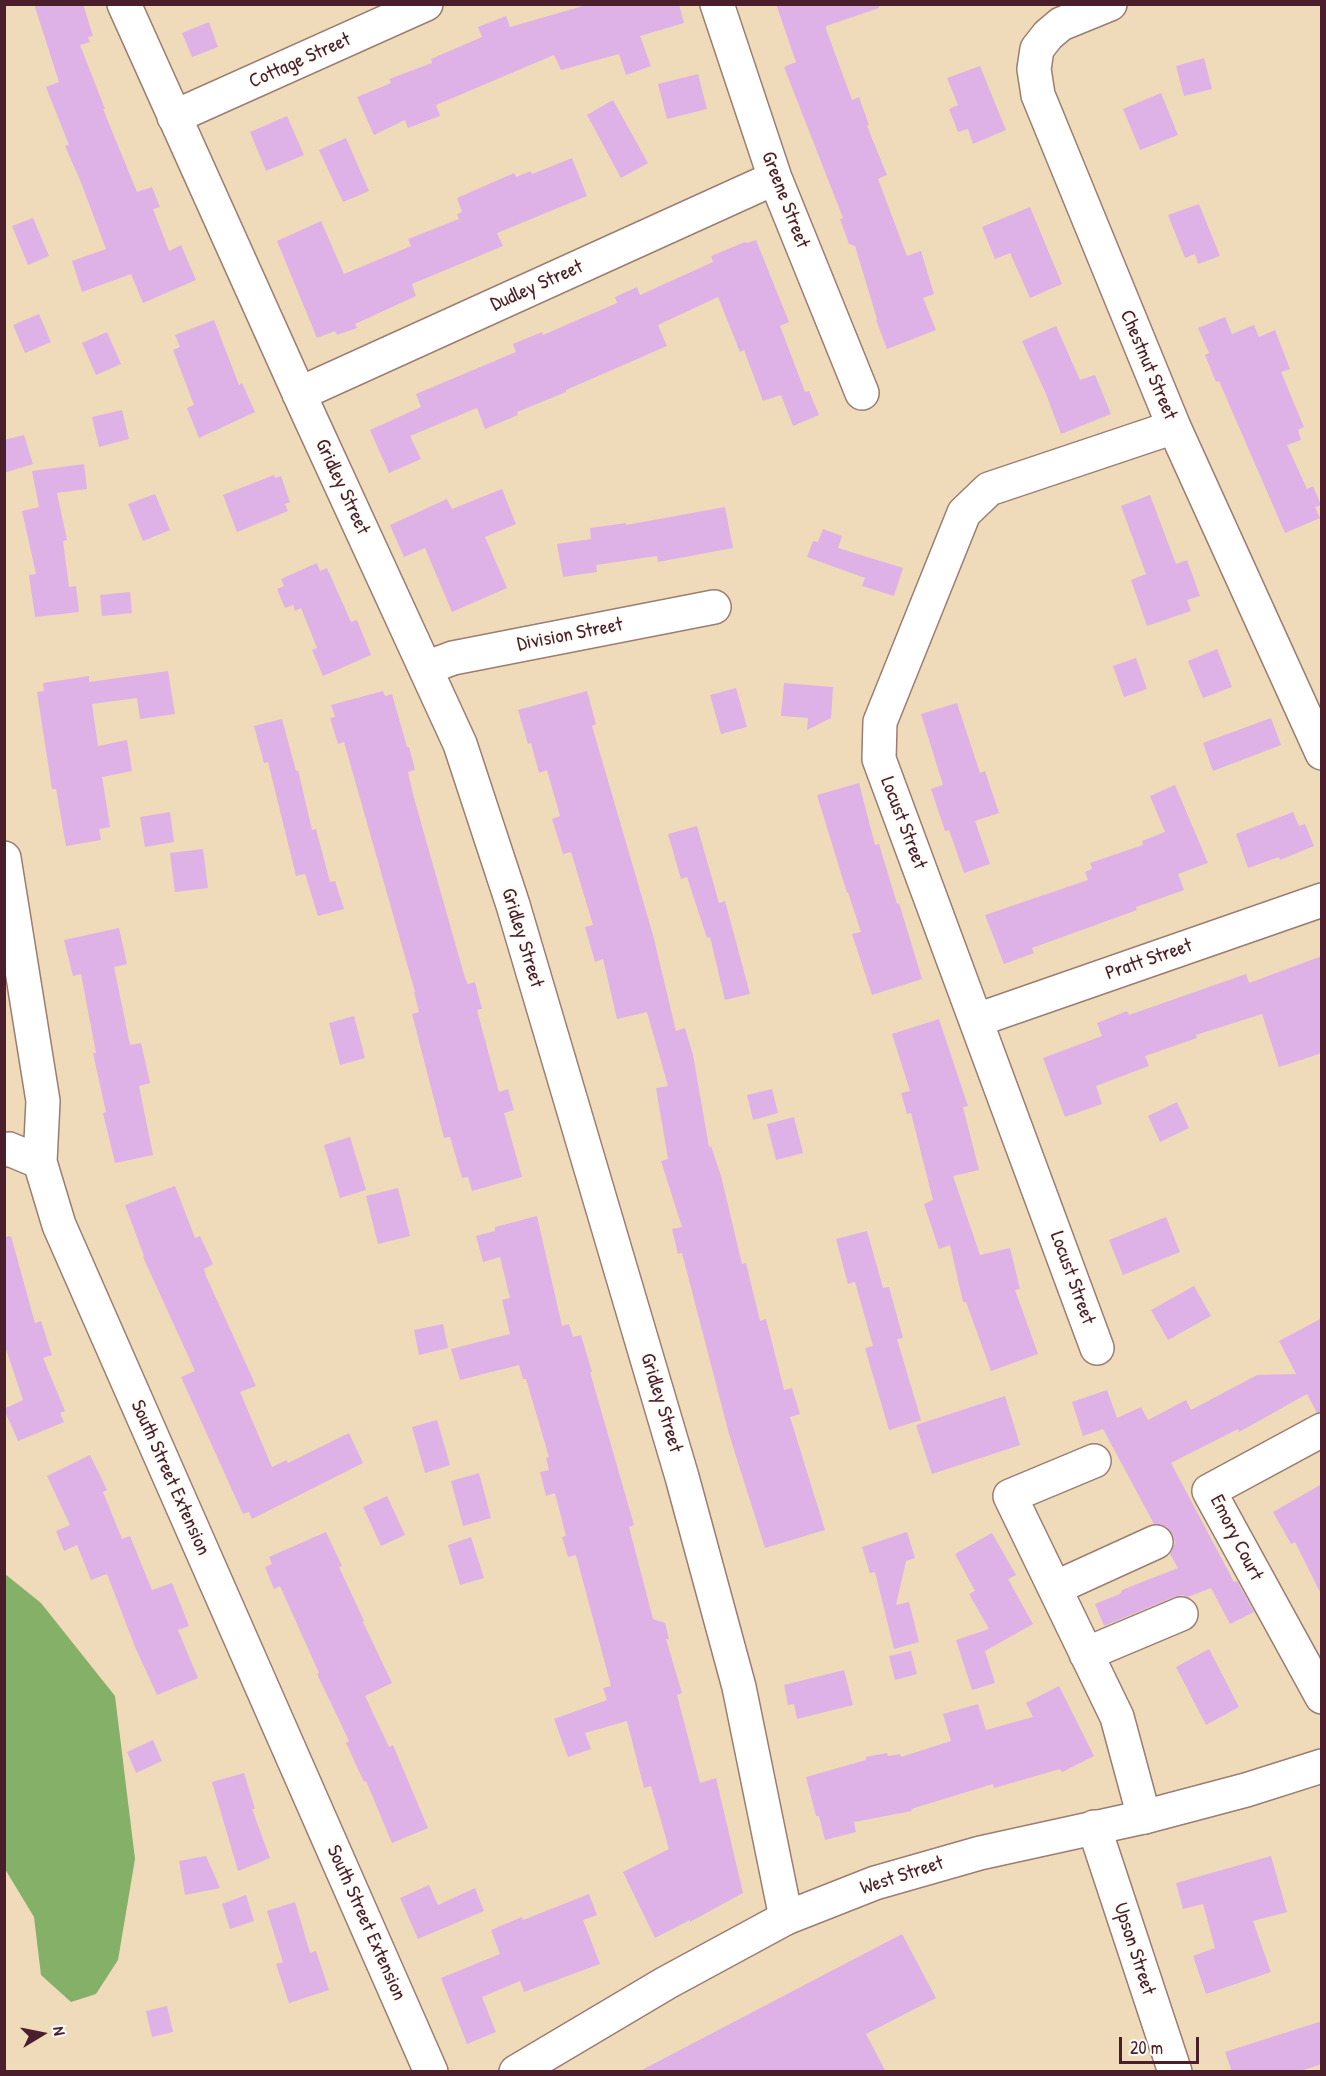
<!DOCTYPE html>
<style>
body{margin:0}
#map{position:relative;width:1326px;height:2076px;overflow:hidden;background:#efdbb9;font-family:"Patrick Hand",sans-serif}
canvas{display:block}
.frame{position:absolute;inset:0;border:6px solid #4a1f2b;pointer-events:none}
.north{position:absolute;left:12px;top:2004px;width:60px;height:60px;-webkit-text-stroke:4px #fdfcf7;paint-order:stroke;rotate:80deg;font-size:16px;font-weight:700;line-height:24px;text-align:center;color:#4a1f2b}
.north::after{content:'';display:block;margin:auto;width:21px;height:27px;background:#4a1f2b;clip-path:polygon(50% 0,100% 100%,50% 72%,0 100%)}
.scale{position:absolute;left:1119px;top:2037px;width:80px;height:27px;box-sizing:border-box;border:3px solid #4a1f2b;border-top:0;padding-left:8px;font-size:18px;line-height:21px;white-space:nowrap;color:#4a1f2b;-webkit-text-stroke:4px #fdfcf7;paint-order:stroke}
</style>
<div id="map">
<canvas width="1326" height="2076"></canvas>
<div class="frame"></div>
<div class="north">N</div>
<div class="scale">20 m</div>
</div>
<script>
const c = document.querySelector('canvas').getContext('2d');
c.lineJoin = 'round';
function paint(path, color) {
  c.fillStyle = color;
  c.fill(path, 'evenodd');
}
function poly(rows) {
  const path = new Path2D();
  for (const r of rows) {
    path.moveTo(r[0], r[1]);
    for (let i = 2; i < r.length; i += 2) path.lineTo(r[i], r[i + 1]);
  }
  return path;
}
function strokePath(path, color, width, dash) {
  c.strokeStyle = color;
  c.lineWidth = width;
  c.lineCap = dash ? 'butt' : 'round';
  c.setLineDash(dash || []);
  c.stroke(path);
}
function label(font, color, halo, rows, align = 'center') {
  c.font = font + ' "Patrick Hand",sans-serif';
  c.lineWidth = 4.5;
  c.setLineDash([]);
  c.textBaseline = 'middle';
  c.strokeStyle = halo;
  c.fillStyle = color;
  for (const [text, x, y, turn = 0] of rows) {
    c.save();
    c.translate(x, y);
    c.rotate((+turn || 0) * Math.PI / 180);
    c.textAlign = isNaN(turn) ? turn : align;
    if (halo) c.strokeText(text, 0, 0);
    c.fillText(text, 0, 0);
    c.restore();
  }
}
const forest = poly([
 [5,1574,41,1603,115,1696,135,1859,118,1960,96,1994,71,2002,41,1975,34,1917,5,1869]
]);
const building = poly([
 [34,4,83,4,93,36,88,37,90,42,80,45,105,109,103,109,137,192,152,187,160,207,153,209,169,251,181,245,196,280,143,303,131,274,82,292,72,261,106,249,80,180,65,146,69,145,46,87,59,82],
 [590,4,679,4,684,23,640,36,651,66,626,75,619,54,561,70,554,55,436,105,440,116,408,128,405,120,374,135,357,97,391,83,389,79,432,63,431,59,482,37,478,27,506,16,510,27],
 [776,4,879,4,879,8,826,26,826,29,852,100,859,97,869,125,867,126,887,175,878,179,907,256,921,251,934,294,923,298,936,330,887,349,876,320,877,319,855,246,849,244,840,219,843,218,784,67,796,62],
 [209,22,218,47,192,57,182,33],
 [1204,58,1212,89,1184,96,1176,66],
 [980,66,1006,130,973,144,968,129,958,132,949,109,958,105,947,78],
 [698,74,707,109,667,119,658,84],
 [1161,93,1178,135,1140,150,1123,109],
 [613,100,648,163,621,178,587,115],
 [287,116,304,155,266,171,250,132],
 [346,138,369,191,343,202,319,150],
 [572,158,587,196,497,233,503,246,412,284,416,296,355,324,357,328,337,335,335,331,317,338,277,241,321,221,344,274,411,246,408,239,459,219,457,214,462,212,457,198,514,173,516,177,531,171,532,174],
 [1199,204,1220,256,1198,264,1195,254,1185,258,1168,215],
 [1030,207,1062,284,1030,298,1010,253,995,259,982,227],
 [33,218,49,256,28,265,12,226],
 [756,240,789,322,780,326,805,392,809,391,819,415,793,426,781,395,763,401,744,350,740,352,718,297,658,325,667,346,566,390,566,392,517,412,518,415,485,429,477,408,410,436,421,459,389,473,370,430,421,407,416,394,516,352,513,344,542,332,543,335,617,303,615,297,637,287,640,295,713,262,711,256,745,242,748,243],
 [39,314,51,342,25,353,13,325],
 [1225,317,1232,334,1254,325,1259,337,1275,330,1290,369,1281,372,1304,427,1298,430,1301,440,1287,445,1307,489,1313,486,1321,505,1315,507,1320,518,1285,533,1219,381,1216,382,1205,355,1209,353,1198,328],
 [214,320,239,385,242,383,255,412,199,438,187,408,194,405,173,350,180,347,175,335],
 [1056,326,1080,380,1095,375,1111,414,1061,434,1046,394,1022,341],
 [107,332,121,364,96,375,82,343],
 [122,410,129,439,99,447,92,417],
 [24,435,33,464,4,473,4,440],
 [84,464,87,489,57,493,67,540,63,541,69,587,76,586,79,612,35,617,29,575,36,574,22,511,39,507,32,471],
 [274,475,275,478,281,476,290,502,285,504,288,511,237,532,223,495],
 [502,489,516,524,485,537,507,588,452,612,425,548,404,557,390,525,447,499,452,509],
 [155,494,170,530,143,541,128,504],
 [1150,495,1176,564,1187,560,1200,596,1187,600,1191,611,1147,626,1131,580,1146,574,1121,506],
 [725,507,733,548,658,562,657,556,596,565,597,572,563,577,557,544,591,539,590,528,626,523,626,525],
 [823,529,842,536,838,548,903,568,894,596,862,586,865,578,807,557,813,541,818,542],
 [317,563,320,571,327,568,351,622,357,620,371,655,323,676,312,650,317,648,301,608,295,611,293,605,285,608,277,589,284,586,281,579],
 [130,592,132,613,102,616,100,595],
 [1217,649,1232,687,1203,698,1188,661],
 [1136,658,1147,689,1124,697,1113,666],
 [168,671,175,714,140,719,137,698,92,704,98,746,127,740,132,771,102,777,110,827,99,829,101,840,66,846,56,789,52,789,37,692,44,691,43,683,89,676,89,682],
 [784,683,833,687,831,718,807,730,808,718,781,716],
 [736,688,747,727,721,734,710,695],
 [383,691,385,696,392,694,407,747,409,747,415,770,408,772,414,798,465,978,468,984,475,982,482,1009,477,1010,499,1092,508,1089,514,1110,504,1113,522,1177,472,1191,468,1177,462,1178,450,1137,444,1138,412,1014,419,1012,414,992,415,992,344,742,338,744,330,718,335,717,331,705],
 [587,691,596,724,592,726,653,935,676,1031,685,1028,693,1055,709,1147,711,1146,721,1176,742,1264,746,1263,760,1321,766,1319,784,1390,792,1388,800,1414,790,1417,825,1530,765,1548,729,1434,682,1253,678,1254,672,1229,682,1227,661,1161,668,1159,656,1088,668,1086,647,1012,617,1019,603,959,595,962,585,927,593,925,571,852,563,854,552,819,560,816,547,770,539,773,531,743,528,744,518,710],
 [957,703,980,773,985,771,999,813,975,821,990,864,964,873,949,830,945,831,931,789,943,785,921,714],
 [1271,718,1281,745,1213,771,1203,743],
 [282,719,296,771,298,770,312,830,316,829,330,882,335,881,344,909,318,916,305,874,296,876,268,762,264,763,254,726],
 [859,783,875,845,879,844,897,904,899,903,922,979,872,995,852,934,861,932,848,892,847,893,817,795],
 [1175,785,1208,863,1178,874,1184,890,1136,907,1137,910,1032,948,1034,953,1004,964,985,915,1088,880,1085,872,1092,869,1090,863,1143,845,1142,841,1165,832,1150,796],
 [170,812,174,842,145,847,140,817],
 [1293,812,1299,826,1305,824,1314,846,1280,860,1279,857,1248,868,1236,834],
 [697,826,719,903,725,901,750,994,725,1000,710,937,707,938,687,877,681,879,668,834],
 [203,849,208,888,175,892,170,853],
 [119,928,127,964,114,967,130,1045,141,1043,150,1083,139,1086,153,1155,115,1163,103,1113,106,1112,93,1053,96,1053,81,974,73,976,64,940],
 [1322,956,1322,1053,1279,1067,1262,1014,1196,1035,1197,1038,1145,1056,1149,1066,1096,1086,1102,1104,1065,1117,1043,1058,1102,1036,1097,1023,1127,1011,1129,1015,1246,974,1249,983],
 [354,1016,365,1058,340,1065,329,1023],
 [939,1019,968,1106,963,1107,979,1170,953,1176,980,1255,1010,1248,1020,1289,1015,1290,1038,1354,991,1371,966,1302,963,1302,950,1245,939,1249,924,1204,933,1200,911,1113,907,1114,901,1093,910,1091,892,1034],
 [772,1089,778,1113,753,1120,747,1095],
 [1177,1102,1189,1128,1160,1142,1148,1116],
 [794,1117,803,1153,776,1160,767,1124],
 [350,1137,366,1190,340,1198,324,1145],
 [175,1186,195,1238,200,1236,213,1264,204,1269,206,1276,256,1386,240,1392,272,1467,287,1460,288,1463,349,1433,363,1463,252,1519,249,1512,243,1514,181,1377,195,1371,143,1257,144,1256,125,1205],
 [398,1188,410,1236,378,1244,366,1196],
 [537,1216,562,1326,569,1324,573,1337,581,1335,592,1372,590,1372,634,1525,629,1527,653,1619,665,1623,669,1639,666,1639,682,1693,677,1695,700,1783,716,1778,743,1893,690,1922,690,1920,655,1938,623,1872,669,1849,651,1786,644,1788,627,1721,585,1733,591,1749,568,1757,554,1719,607,1700,603,1688,611,1686,576,1555,568,1557,562,1537,566,1536,555,1493,546,1496,540,1472,549,1470,546,1458,549,1457,526,1379,523,1379,519,1365,460,1380,451,1349,510,1334,502,1300,510,1298,500,1257,483,1262,476,1236,495,1231,495,1227],
 [1166,1217,1180,1252,1123,1275,1109,1240],
 [867,1231,883,1288,889,1287,903,1338,897,1339,921,1420,889,1430,865,1348,873,1346,855,1282,848,1284,836,1239],
 [11,1236,35,1323,41,1321,52,1355,43,1358,65,1411,60,1413,64,1422,18,1441,4,1409,23,1400,4,1343,4,1237],
 [1194,1286,1211,1316,1168,1340,1151,1310],
 [1322,1318,1322,1411,1317,1413,1307,1394,1239,1432,1238,1429,1171,1463,1234,1582,1237,1581,1254,1612,1230,1624,1211,1588,1188,1597,1183,1595,1174,1597,1104,1626,1095,1604,1120,1594,1122,1590,1178,1568,1170,1554,1175,1543,1173,1535,1167,1527,1154,1524,1103,1429,1083,1436,1072,1402,1107,1390,1117,1418,1141,1407,1148,1420,1186,1400,1191,1410,1257,1375,1296,1374,1279,1341],
 [443,1324,448,1348,419,1355,414,1330],
 [1005,1396,1020,1445,932,1474,916,1425],
 [437,1420,450,1465,425,1473,412,1427],
 [90,1455,107,1490,103,1492,122,1539,130,1536,152,1590,172,1583,189,1626,178,1630,198,1678,157,1695,135,1647,107,1574,91,1580,77,1545,64,1551,56,1531,70,1525,47,1476],
 [479,1473,491,1518,463,1526,451,1481],
 [1322,1484,1322,1596,1295,1542,1291,1544,1273,1512],
 [387,1496,405,1535,381,1546,363,1507],
 [326,1532,342,1566,339,1567,364,1621,363,1622,392,1683,365,1696,389,1747,393,1745,428,1828,392,1843,366,1781,364,1782,346,1743,349,1741,317,1674,319,1673,280,1586,274,1589,265,1567,272,1564,269,1557],
 [907,1532,915,1558,906,1561,896,1605,909,1602,919,1642,894,1649,875,1572,870,1573,862,1547],
 [992,1533,1016,1575,1008,1579,1033,1624,985,1651,995,1683,972,1690,956,1640,989,1629,969,1594,975,1591,955,1554],
 [471,1537,484,1578,460,1585,448,1545],
 [1209,1649,1239,1707,1206,1725,1176,1667],
 [911,1651,917,1674,895,1680,889,1656],
 [844,1670,853,1705,797,1719,794,1704,788,1705,784,1685],
 [1059,1686,1094,1756,1062,1772,1060,1769,994,1788,993,1784,911,1809,912,1811,854,1822,856,1832,825,1840,819,1816,816,1816,806,1777,866,1760,866,1757,887,1753,888,1756,900,1754,901,1757,951,1741,943,1714,978,1704,986,1730,1033,1717,1026,1703],
 [153,1740,162,1761,136,1773,127,1752],
 [244,1773,255,1809,252,1809,270,1858,238,1871,212,1782],
 [206,1856,220,1888,185,1895,179,1861],
 [1271,1856,1287,1912,1253,1921,1271,1972,1206,1994,1193,1956,1215,1948,1203,1904,1183,1909,1176,1883],
 [429,1885,438,1905,475,1888,484,1911,418,1939,400,1898],
 [589,1894,597,1915,583,1920,600,1964,524,1992,520,1981,482,1997,496,2032,467,2044,441,1978,500,1954,491,1930,522,1917,523,1920],
 [246,1895,254,1921,230,1929,222,1904],
 [295,1902,310,1953,316,1951,329,1990,289,2003,276,1964,283,1962,267,1911],
 [902,1934,936,1998,866,2034,886,2072,638,2072],
 [167,2006,173,2032,152,2037,146,2011],
 [1322,2021,1322,2064,1297,2072,1232,2072,1225,2052]
]);
const minor = poly([
 [124,4,307,411,460,744,513,905,682,1477,739,1687,786,1918],
 [717,4,775,178,862,393],
 [1110,4,1061,24,1048,35,1037,49,1034,69,1038,95,1174,427,1322,753],
 [174,117,426,4],
 [299,394,775,178],
 [426,668,453,658,714,607],
 [4,858,43,1101,40,1162,59,1225,431,2072],
 [977,1020,1322,900],
 [4,1150,9,1149,40,1162],
 [1097,1348,879,759,880,722,964,513,989,489,1174,427],
 [1322,1430,1209,1491,1322,1697],
 [1094,1461,1010,1496,1117,1717,1144,1817],
 [1055,1588,1156,1542],
 [1086,1654,1181,1614],
 [1094,1827,1175,2072]
]);
const major = poly([
 [516,2072,666,1983,786,1918,875,1883,980,1853,1144,1817,1246,1790,1322,1766]
]);
const streetNames = [
 ["Cottage Street",300,61,-24],
 ["Greene Street",785,200,69],
 ["Dudley Street",537,286,-24],
 ["Chestnut Street",1148,365,67],
 ["Gridley Street",342,487,65],
 ["Division Street",570,635,-11],
 ["Locust Street",903,823,69],
 ["Gridley Street",522,938,73],
 ["Pratt Street",1149,960,-19],
 ["Locust Street",1072,1278,70],
 ["Gridley Street",661,1403,73],
 ["South Street Extension",170,1478,66],
 ["Emory Court",1236,1538,63],
 ["West Street",902,1876,-18],
 ["South Street Extension",366,1923,66],
 ["Upson Street",1134,1949,72]
];
paint(forest, '#84b067');
paint(building, '#deb2e6');
strokePath(minor, '#9c7d72', 36);
strokePath(major, '#9c7d72', 36);
strokePath(minor, '#fff', 33);
strokePath(major, '#fff', 33);
label('20px', '#4a1f2b', '#fdfcf7', streetNames);
</script>
